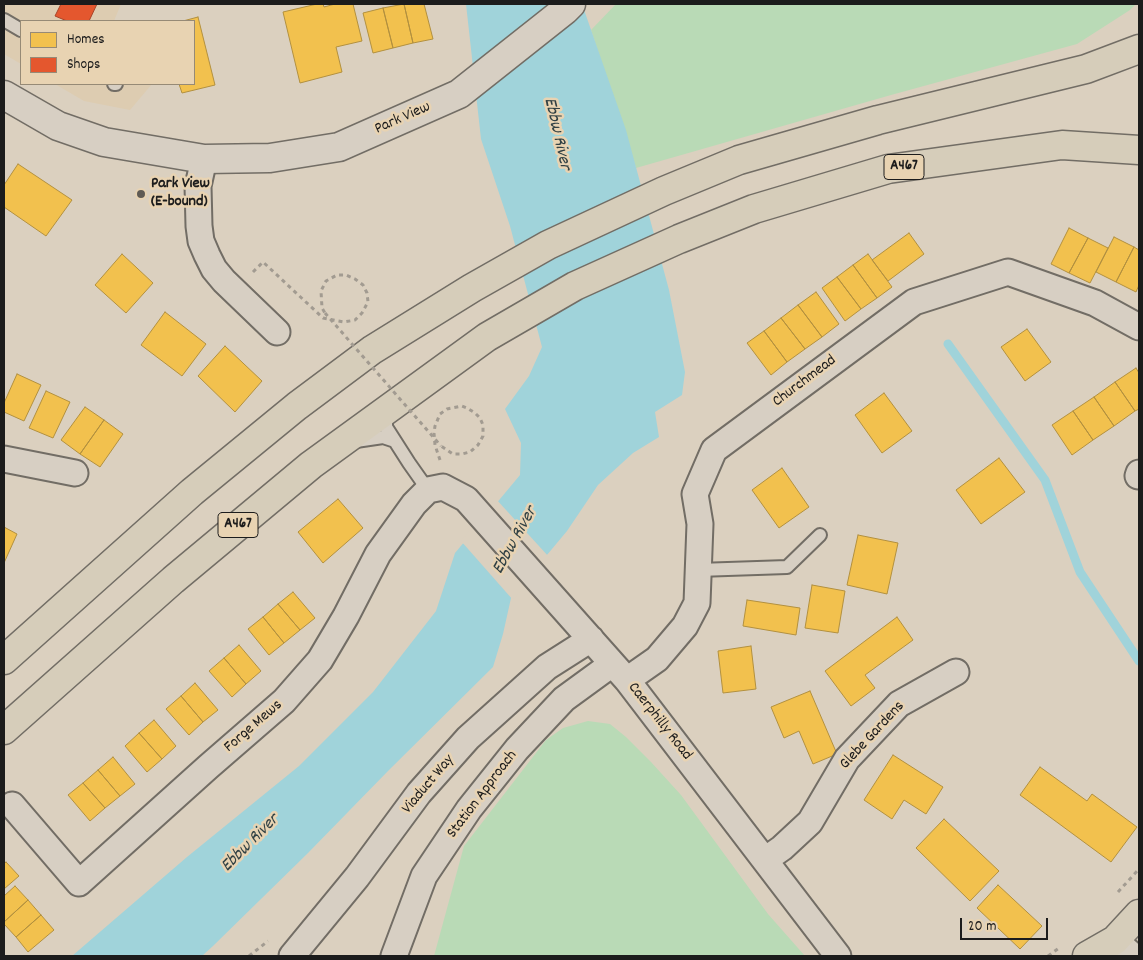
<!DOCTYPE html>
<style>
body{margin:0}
#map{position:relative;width:1143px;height:960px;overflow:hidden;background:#dbd0bf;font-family:Dekko,sans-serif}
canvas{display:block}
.frame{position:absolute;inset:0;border:5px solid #1c1c1c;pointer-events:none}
.legend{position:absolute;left:20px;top:20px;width:175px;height:65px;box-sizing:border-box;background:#e8d3b2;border:1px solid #968a76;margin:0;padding:6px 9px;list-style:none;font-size:15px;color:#1c1c1c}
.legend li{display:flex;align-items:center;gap:10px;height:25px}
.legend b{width:25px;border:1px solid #968a76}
.scale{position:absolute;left:960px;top:918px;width:88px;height:22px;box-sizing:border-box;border:2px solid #1c1c1c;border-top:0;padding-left:6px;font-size:15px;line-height:18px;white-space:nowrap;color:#1c1c1c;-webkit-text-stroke:4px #e8d3b2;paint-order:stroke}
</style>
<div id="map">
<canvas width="1143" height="960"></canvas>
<div class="frame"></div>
<ul class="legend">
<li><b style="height:14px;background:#f2c14e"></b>Homes</li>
<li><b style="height:14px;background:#e4572e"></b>Shops</li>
</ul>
<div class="scale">20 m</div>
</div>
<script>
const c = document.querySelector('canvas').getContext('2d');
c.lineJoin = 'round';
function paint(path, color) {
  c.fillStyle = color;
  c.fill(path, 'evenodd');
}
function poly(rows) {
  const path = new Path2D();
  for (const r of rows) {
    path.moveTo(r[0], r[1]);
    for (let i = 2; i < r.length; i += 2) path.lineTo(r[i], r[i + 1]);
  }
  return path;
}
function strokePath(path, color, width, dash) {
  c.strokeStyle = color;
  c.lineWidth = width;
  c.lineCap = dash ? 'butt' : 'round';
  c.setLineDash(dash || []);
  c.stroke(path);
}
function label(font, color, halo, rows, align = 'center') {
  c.font = font + ' Dekko,sans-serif';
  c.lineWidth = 5;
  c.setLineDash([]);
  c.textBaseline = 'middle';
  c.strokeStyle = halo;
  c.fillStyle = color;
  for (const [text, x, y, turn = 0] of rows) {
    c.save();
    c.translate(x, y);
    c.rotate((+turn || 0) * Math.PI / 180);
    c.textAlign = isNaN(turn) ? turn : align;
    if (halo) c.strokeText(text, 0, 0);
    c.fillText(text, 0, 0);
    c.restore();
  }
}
const built = poly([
 [4,4,121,4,114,21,21,21,21,64,4,54],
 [55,84,152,84,130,110,84,101]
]);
const green = poly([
 [616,4,1136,4,1130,10,1077,44,891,95,636,168,591,30],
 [588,721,610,724,626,737,651,762,681,795,768,914,805,956,434,956,464,846,546,740,563,728]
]);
const water = poly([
 [466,4,582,4,626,130,669,290,685,372,682,395,655,412,659,437,633,453,598,485,567,531,511,598,503,634,493,667,388,771,308,853,213,946,202,956,72,956,187,857,299,766,373,692,436,611,455,553,520,475,521,443,505,409,529,376,542,347,510,226,481,139]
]);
const pier = poly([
 [496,499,549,557,513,600,461,541]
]);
const homes = poly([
 [317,4,323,4,324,7,335,4,353,4,362,41,336,47,342,72,300,83,283,12,317,4],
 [404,4,424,4,433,39,413,43,404,4],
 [404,4,413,43,393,48,383,8,404,4],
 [383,8,393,48,373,53,363,13,383,8],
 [198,17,215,85,182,93,179,84,194,84,194,21,183,21,198,17],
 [18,164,72,200,46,236,4,207,4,185,18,164],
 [1069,228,1088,238,1069,273,1051,264,1069,228],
 [909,233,924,254,888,281,872,260,909,233],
 [1114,237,1134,247,1116,282,1096,272,1114,237],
 [1088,238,1108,248,1090,283,1069,273,1088,238],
 [1134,247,1139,250,1139,285,1136,292,1116,282,1134,247],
 [122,254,153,283,126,313,95,285,122,254],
 [868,254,892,287,877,298,853,265,868,254],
 [853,265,877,298,861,309,837,277,853,265],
 [837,277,861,309,845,321,822,288,837,277],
 [816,292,839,324,822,337,798,305,816,292],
 [798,305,822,337,805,349,781,318,798,305],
 [165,312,206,344,182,376,141,345,165,312],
 [781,318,805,349,787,362,764,331,781,318],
 [1027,329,1051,362,1025,381,1001,347,1027,329],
 [764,331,787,362,771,375,747,343,764,331],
 [225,346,262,381,235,412,198,376,225,346],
 [1136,368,1139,373,1139,409,1135,411,1115,382,1136,368],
 [17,374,41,385,24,421,4,412,4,403,17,374],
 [1115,382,1135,411,1114,426,1094,397,1115,382],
 [46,391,70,402,53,438,29,428,46,391],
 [884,393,912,431,882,453,855,415,884,393],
 [1094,397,1114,426,1093,440,1073,411,1094,397],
 [85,407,104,420,80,454,61,440,85,407],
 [1073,411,1093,440,1072,455,1052,425,1073,411],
 [104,420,123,434,100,467,80,454,104,420],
 [999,458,1025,492,981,524,956,490,999,458],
 [782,468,809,507,779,528,752,490,782,468],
 [338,499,363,528,323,563,298,532,338,499],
 [4,527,17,534,4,563,4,527],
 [858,535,898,543,887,594,847,585,858,535],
 [812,585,845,591,838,633,805,628,812,585],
 [293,592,315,618,300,630,278,604,293,592],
 [747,600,800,608,796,635,743,626,747,600],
 [278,604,300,630,284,643,263,617,278,604],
 [263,617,284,643,269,655,248,629,263,617],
 [897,617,913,640,865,675,875,688,851,706,825,671,897,617],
 [239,645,261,671,246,684,224,658,239,645],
 [751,646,756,689,723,693,718,651,751,646],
 [224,658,246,684,232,697,209,671,224,658],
 [195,683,218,710,203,722,181,696,195,683],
 [810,691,837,754,813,764,799,731,784,738,771,707,810,691],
 [181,696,203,722,189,735,166,709,181,696],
 [154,720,176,746,162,759,139,733,154,720],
 [139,733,162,759,147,772,125,746,139,733],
 [893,755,943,787,926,814,904,800,892,819,864,800,893,755],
 [113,757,135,784,120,796,98,770,113,757],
 [1040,767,1087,801,1092,794,1137,827,1111,862,1020,795,1040,767],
 [98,770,120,796,105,808,83,783,98,770],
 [83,783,105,808,90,821,68,795,83,783],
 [944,819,999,871,970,901,916,848,944,819],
 [6,862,19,876,4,889,4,864,6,862],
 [998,885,1042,926,1020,949,977,908,998,885],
 [15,886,28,900,4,922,4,896,15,886],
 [28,900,41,915,16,937,4,924,4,922,28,900],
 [41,915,54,930,28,952,16,937,41,915]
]);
const shops = poly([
 [61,4,97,4,89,21,67,21,55,16,61,4]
]);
const stream = poly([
 [948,344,1045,480,1080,572,1139,661]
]);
const path = poly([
 [253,272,263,262,323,318,344,322,355,320,362,313,368,302,367,293,363,285,355,279,346,275,337,275,326,281,321,291,322,308,325,313],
 [440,460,435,445,434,433,435,426,440,414,447,409,462,406,467,408,475,413,480,418,483,425,483,436,478,445,470,452,462,454,453,454,441,446],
 [1118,892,1139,869],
 [249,956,268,941],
 [1048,956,1059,948]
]);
const lane = poly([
 [4,20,21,30],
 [114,84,116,84],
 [390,412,386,419,386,427,409,463,428,490],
 [356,441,383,437,395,441],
 [698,570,787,567,820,535]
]);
const street = poly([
 [204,159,198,186,199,226,201,241,207,255,214,269,224,281,277,332],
 [4,459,75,473],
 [1138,476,1139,473],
 [627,680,657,659,685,626,697,603,700,524,695,494,714,450,914,302,1008,272,1095,303,1139,327],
 [12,805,79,883,208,767,284,701,320,660,346,616,378,554,414,504,428,490,443,487,466,499,627,680,838,956],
 [765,860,782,848,810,822,847,759,899,704,956,672],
 [1115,940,1133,956],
 [292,956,357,877,419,793,468,738,547,667,591,639],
 [394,956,424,876,469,809,517,749,564,699,612,664]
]);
const secondary = poly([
 [4,95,58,126,104,142,204,159,270,158,339,147,459,94,565,10,571,4]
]);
const primary = poly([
 [4,660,192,492,297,406,372,350,472,288,548,245,664,191,739,160,878,120,1086,69,1139,49],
 [4,730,173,580,311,465,487,337,575,286,679,239,754,209,888,169,1062,145,1139,150],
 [1087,956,1115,940,1139,914]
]);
const pathBridge = poly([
 [325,313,441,446]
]);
const markers = [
 [141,194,5,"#5f5b55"]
];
const shields = [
 [904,167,40],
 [238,525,40]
];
const shieldNames = [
 ["A467",904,167],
 ["A467",238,525]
];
const streetNames = [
 ["Park View",403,119,-24],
 ["Churchmead",805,382,-37],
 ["Caerphilly Road",659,722,52],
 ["Forge Mews",254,727,-41],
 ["Glebe Gardens",873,736,-47],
 ["Viaduct Way",429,785,-50],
 ["Station Approach",483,795,-53]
];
const poiNames = [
 ["Park View",151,185],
 ["(E-bound)",151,203]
];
const waterNames = [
 ["Ebbw River",556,134,77],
 ["Ebbw River",516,541,-61],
 ["Ebbw River",251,844,-45]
];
paint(built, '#ddccb1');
paint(green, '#b9dab6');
paint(water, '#a0d3da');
paint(pier, '#dbd0bf');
paint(homes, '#f2c14e');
strokePath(homes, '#b2903f', 1);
paint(shops, '#e4572e');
strokePath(shops, '#a84529', 1);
strokePath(stream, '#a0d3da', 9);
strokePath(lane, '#726d65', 16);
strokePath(street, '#726d65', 29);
strokePath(secondary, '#726d65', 31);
strokePath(primary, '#726d65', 31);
strokePath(path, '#a29b91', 3, [4, 4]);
strokePath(lane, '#d7cfc3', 12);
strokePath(street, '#d7cfc3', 25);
strokePath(secondary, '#d7cfc3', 28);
strokePath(primary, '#d6cdba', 28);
strokePath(pathBridge, '#a29b91', 3, [4, 4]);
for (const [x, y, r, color] of markers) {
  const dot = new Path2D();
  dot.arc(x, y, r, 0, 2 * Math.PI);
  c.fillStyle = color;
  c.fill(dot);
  strokePath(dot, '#e8d3b2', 2);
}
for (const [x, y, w] of shields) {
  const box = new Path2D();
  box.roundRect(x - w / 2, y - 12.5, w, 25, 4);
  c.fillStyle = '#e8d3b2';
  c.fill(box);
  strokePath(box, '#1c1c1c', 1);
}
label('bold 15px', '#1c1c1c', null, shieldNames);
label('16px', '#1c1c1c', '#e8d3b2', streetNames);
label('bold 16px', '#1c1c1c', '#e8d3b2', poiNames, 'left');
label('italic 18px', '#314144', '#e8d3b2', waterNames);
</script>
